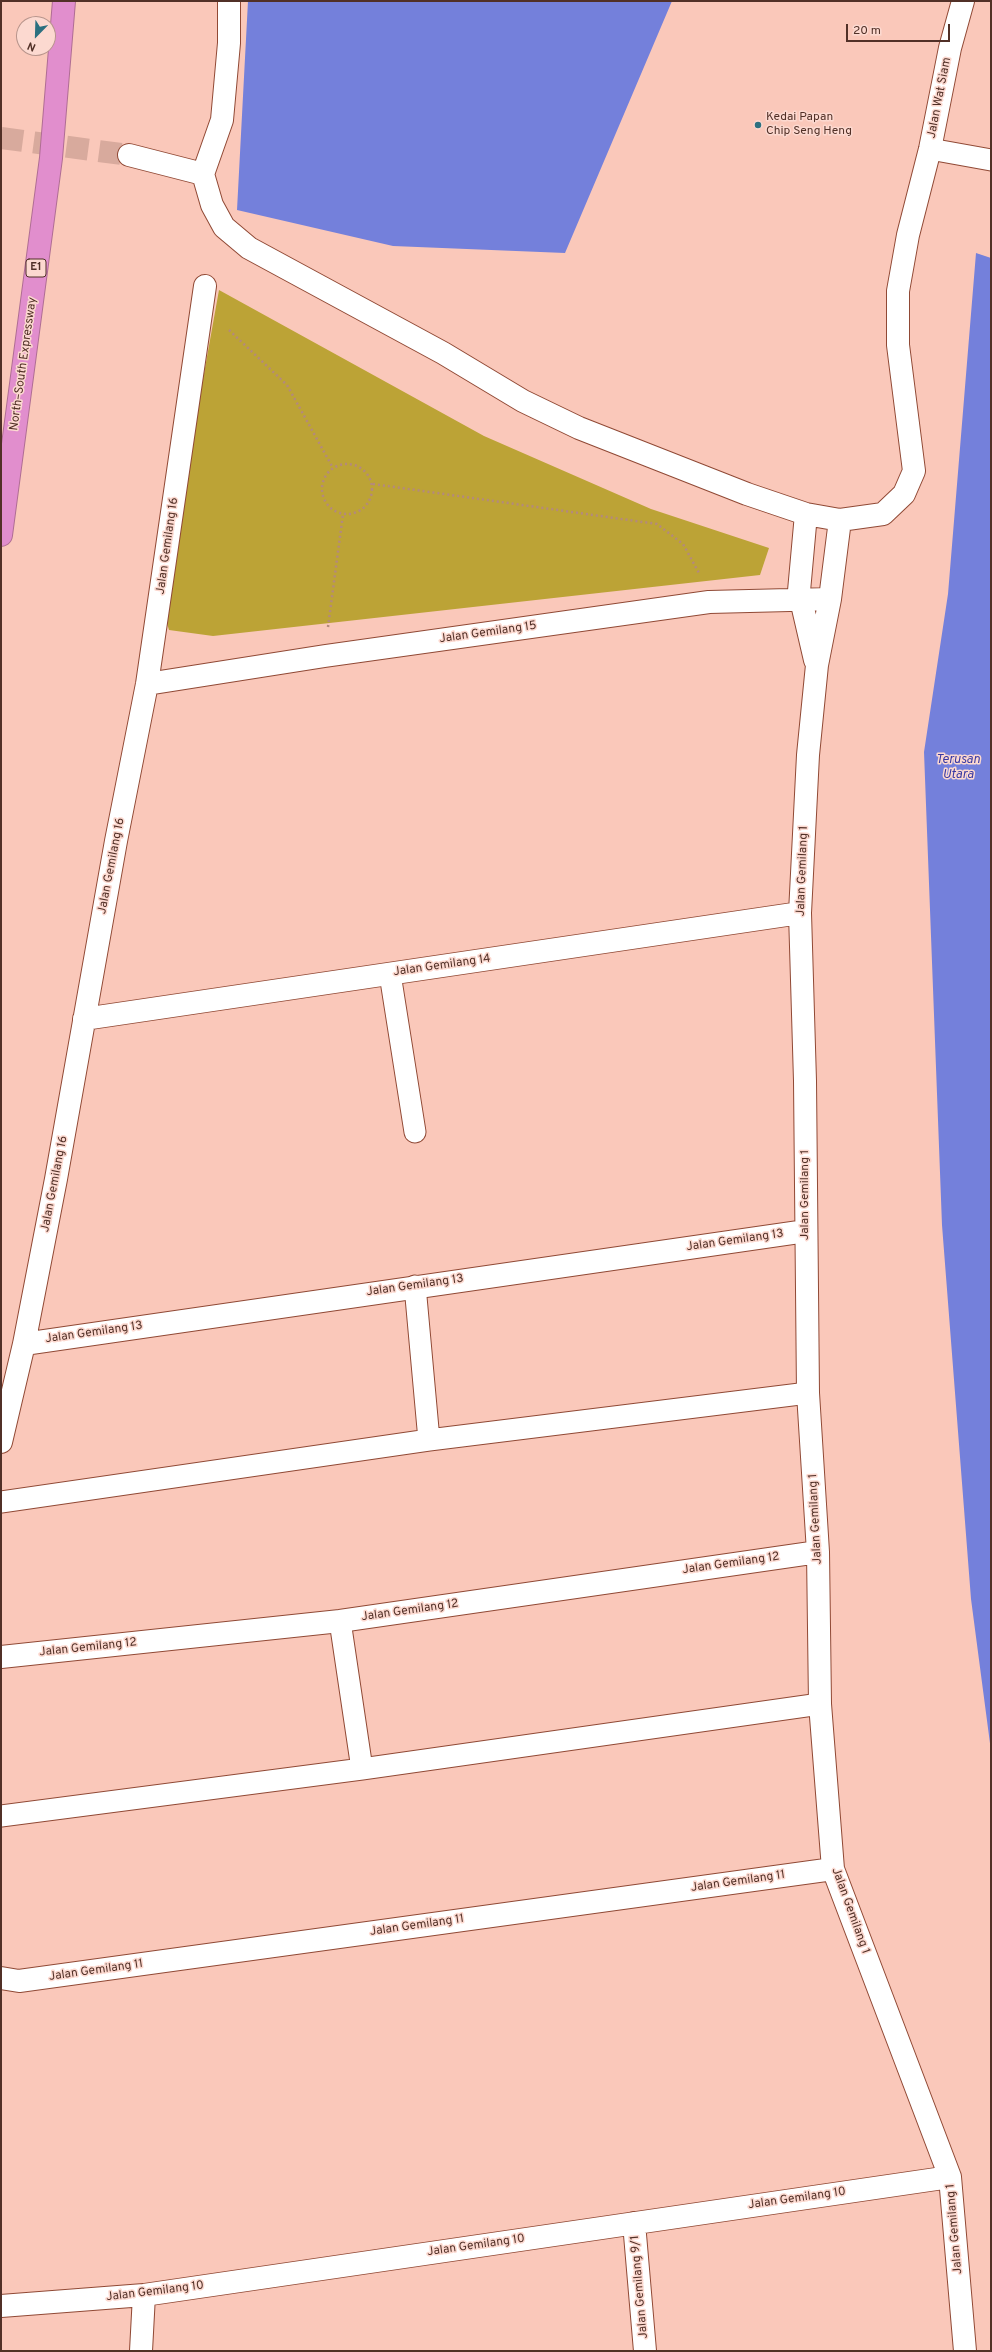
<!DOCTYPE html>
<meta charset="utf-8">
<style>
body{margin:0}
#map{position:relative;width:992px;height:2352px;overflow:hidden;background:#fac8ba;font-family:Overpass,sans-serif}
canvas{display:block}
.frame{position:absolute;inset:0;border:2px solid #513027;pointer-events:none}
.north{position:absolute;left:16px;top:16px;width:40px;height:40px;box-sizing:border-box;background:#fcd9d0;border:1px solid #b8958c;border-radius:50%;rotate:203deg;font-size:11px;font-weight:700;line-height:16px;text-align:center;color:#513027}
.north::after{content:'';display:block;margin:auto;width:14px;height:18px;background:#2c7080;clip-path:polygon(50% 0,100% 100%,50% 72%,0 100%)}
.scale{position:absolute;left:846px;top:24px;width:104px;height:18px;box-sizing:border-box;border:2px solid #513027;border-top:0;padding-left:5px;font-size:12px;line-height:14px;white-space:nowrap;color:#513027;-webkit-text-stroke:3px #fcd9d0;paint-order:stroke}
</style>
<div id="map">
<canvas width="992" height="2352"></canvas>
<div class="frame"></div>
<div class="north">N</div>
<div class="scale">20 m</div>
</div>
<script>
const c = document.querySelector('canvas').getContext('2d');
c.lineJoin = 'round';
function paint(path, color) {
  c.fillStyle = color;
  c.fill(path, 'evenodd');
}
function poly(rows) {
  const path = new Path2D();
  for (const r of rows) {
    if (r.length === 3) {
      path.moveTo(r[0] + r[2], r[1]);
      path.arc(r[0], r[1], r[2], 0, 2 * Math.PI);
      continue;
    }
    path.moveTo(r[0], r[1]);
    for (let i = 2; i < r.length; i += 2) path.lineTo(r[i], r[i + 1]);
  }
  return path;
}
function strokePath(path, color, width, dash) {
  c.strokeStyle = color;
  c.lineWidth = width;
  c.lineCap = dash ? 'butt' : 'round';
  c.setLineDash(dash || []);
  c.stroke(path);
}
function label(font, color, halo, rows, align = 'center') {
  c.font = font + ' Overpass,sans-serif';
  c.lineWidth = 3;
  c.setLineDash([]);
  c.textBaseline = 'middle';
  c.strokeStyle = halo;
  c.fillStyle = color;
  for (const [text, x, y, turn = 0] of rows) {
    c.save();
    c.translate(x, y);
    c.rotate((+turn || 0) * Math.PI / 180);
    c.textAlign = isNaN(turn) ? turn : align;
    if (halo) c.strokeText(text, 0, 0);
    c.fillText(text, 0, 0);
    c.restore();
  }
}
const green = poly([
 [219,290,484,436,651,509,769,548,760,575,213,636,169,630,162,607]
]);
const water = poly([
 [248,1,672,1,565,253,393,246,237,210],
 [976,253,991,258,991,1751,971,1599,942,1225,924,752,948,594]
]);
const streetTunnel = poly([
 [1,138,129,155]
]);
const path = poly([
 [229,330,287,385,333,468],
 [347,489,25],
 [373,484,657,524,683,544,699,573],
 [328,627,343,514]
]);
const lane = poly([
 [930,149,991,160],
 [390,974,415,1132],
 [415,1286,429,1440],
 [1,1502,429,1440,808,1393],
 [340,1621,362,1769],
 [1,1816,362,1769,820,1704]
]);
const street = poly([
 [229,1,229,43,222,120,203,174,212,205,224,227,249,248,443,353,523,401,579,428,747,494,806,514,840,520,883,514,904,494,914,471,898,345,898,291,908,235,930,149,950,48,963,1],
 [129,155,203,174],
 [806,514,799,591,815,660],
 [840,520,830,599,817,665,808,755,800,913,805,1081,808,1393,818,1552,820,1704,833,1869,950,2177,965,2351],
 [147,684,325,656,709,602,830,599],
 [84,1019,800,913],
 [24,1344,806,1231],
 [1,1442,24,1344,56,1179,116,841,147,684,205,286],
 [1,1657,340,1621,818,1552],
 [1,1978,19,1981,833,1869],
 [634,2223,645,2351],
 [1,2306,144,2295,950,2177],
 [141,2351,144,2295]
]);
const highway = poly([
 [1,535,51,158,64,1]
]);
const markers = [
 [758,125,4,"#2c7080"]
];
const shields = [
 [36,268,20]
];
const shieldNames = [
 ["E1",36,268]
];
const streetNames = [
 ["Jalan Wat Siam",940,98,-79],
 ["North–South Expressway",24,364,-82],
 ["Jalan Gemilang 16",168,546,-82],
 ["Jalan Gemilang 15",488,633,-8],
 ["Jalan Gemilang 16",112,866,-79],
 ["Jalan Gemilang 1",803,871,-88],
 ["Jalan Gemilang 14",442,966,-8],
 ["Jalan Gemilang 16",55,1184,-79],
 ["Jalan Gemilang 1",806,1195,-90],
 ["Jalan Gemilang 13",735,1241,-8],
 ["Jalan Gemilang 13",415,1286,-8],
 ["Jalan Gemilang 13",94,1333,-8],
 ["Jalan Gemilang 1",816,1519,-93],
 ["Jalan Gemilang 12",731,1564,-8],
 ["Jalan Gemilang 12",410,1611,-8],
 ["Jalan Gemilang 12",88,1648,-6],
 ["Jalan Gemilang 11",738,1882,-8],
 ["Jalan Gemilang 1",850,1911,70],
 ["Jalan Gemilang 11",417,1926,-8],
 ["Jalan Gemilang 11",96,1971,-8],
 ["Jalan Gemilang 10",797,2199,-8],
 ["Jalan Gemilang 1",955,2229,-95],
 ["Jalan Gemilang 10",476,2246,-8],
 ["Jalan Gemilang 9/1",640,2287,-95],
 ["Jalan Gemilang 10",155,2292,-7]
];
const poiNames = [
 ["Kedai Papan",766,118],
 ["Chip Seng Heng",766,132]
];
const waterNames = [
 ["Terusan",958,760],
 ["Utara",958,775]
];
paint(green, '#bca336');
paint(water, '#7480db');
strokePath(streetTunnel, '#d8aa9d', 22, [22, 11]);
strokePath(lane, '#904935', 23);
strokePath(street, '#904935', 24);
strokePath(highway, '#af6d93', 24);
strokePath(path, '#b4897d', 2.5, [2, 3]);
strokePath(lane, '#fff', 21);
strokePath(street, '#fff', 22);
strokePath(highway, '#e18ecd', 22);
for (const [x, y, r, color] of markers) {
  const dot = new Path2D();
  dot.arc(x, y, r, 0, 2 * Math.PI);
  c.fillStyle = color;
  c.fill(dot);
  strokePath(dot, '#fcd9d0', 1.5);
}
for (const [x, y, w] of shields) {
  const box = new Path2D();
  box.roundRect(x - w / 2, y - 9, w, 18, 3);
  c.fillStyle = '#fcd9d0';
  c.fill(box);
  strokePath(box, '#513027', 1);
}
label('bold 11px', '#513027', null, shieldNames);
label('12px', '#513027', '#fcd9d0', streetNames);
label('12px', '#513027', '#fcd9d0', poiNames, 'left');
label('italic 13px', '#3939a3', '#fcd9d0', waterNames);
</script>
